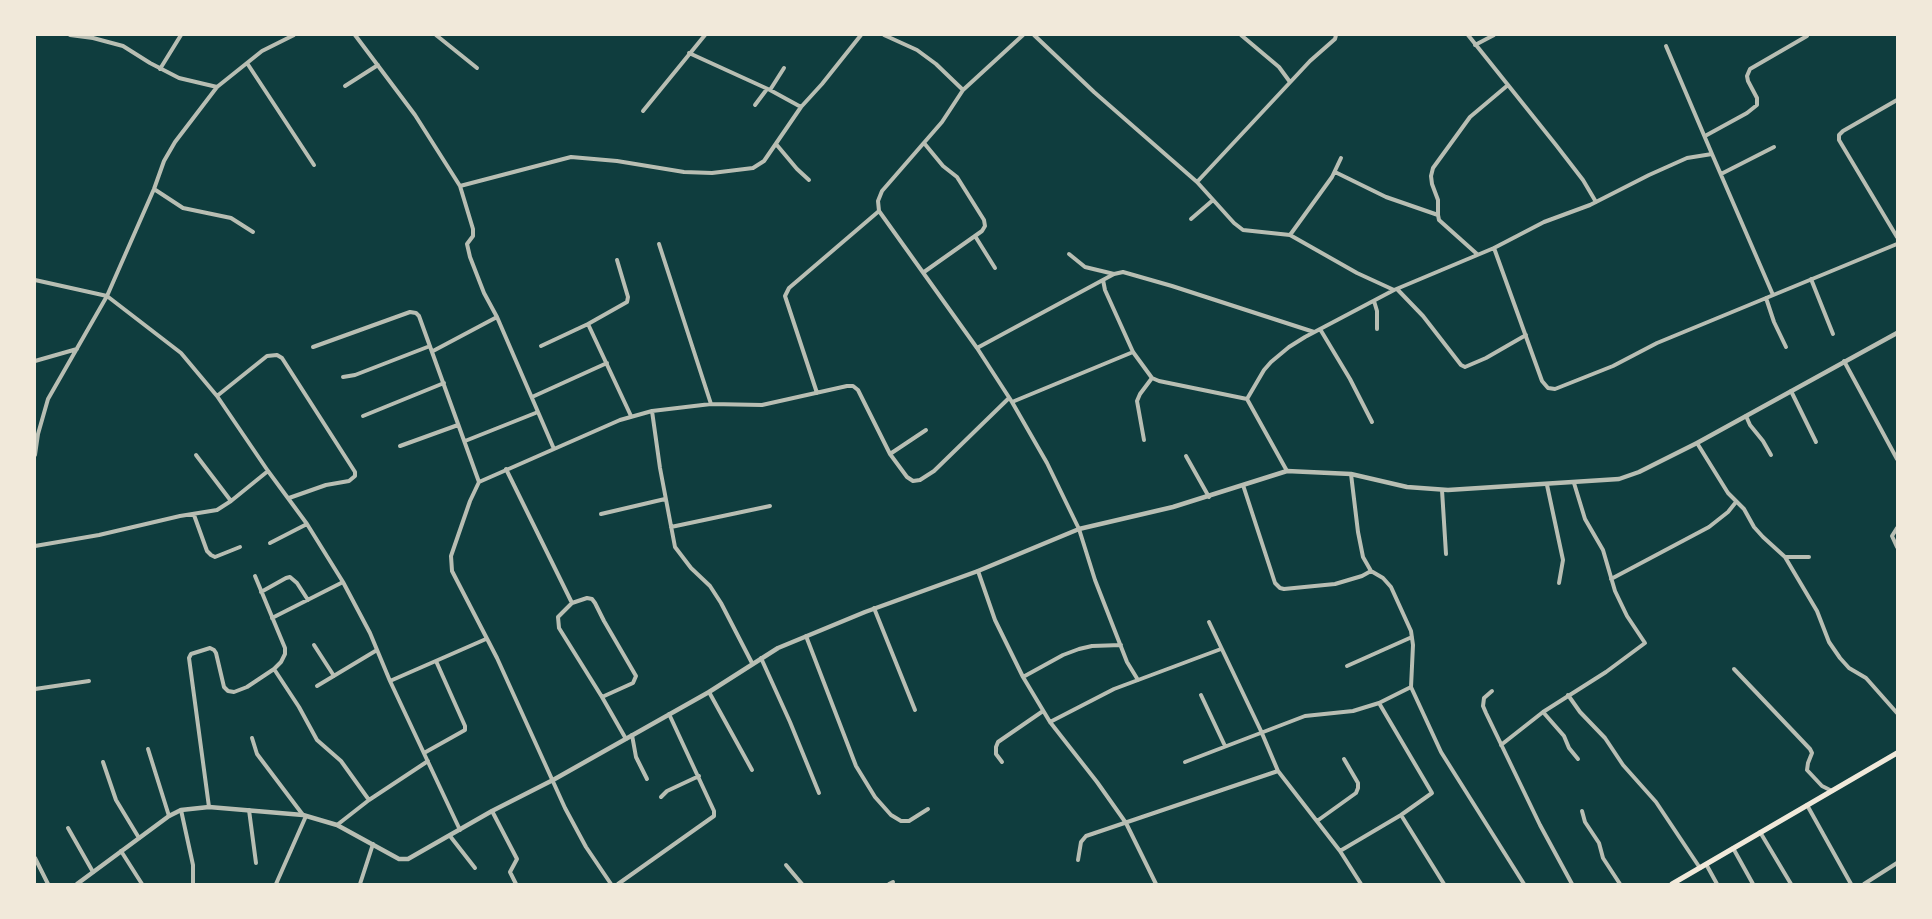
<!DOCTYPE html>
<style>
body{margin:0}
#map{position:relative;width:1932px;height:919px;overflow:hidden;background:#0f3d3e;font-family:Lato,sans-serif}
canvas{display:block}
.frame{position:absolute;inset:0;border:36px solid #f1e9da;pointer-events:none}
</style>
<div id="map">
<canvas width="1932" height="919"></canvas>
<div class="frame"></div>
</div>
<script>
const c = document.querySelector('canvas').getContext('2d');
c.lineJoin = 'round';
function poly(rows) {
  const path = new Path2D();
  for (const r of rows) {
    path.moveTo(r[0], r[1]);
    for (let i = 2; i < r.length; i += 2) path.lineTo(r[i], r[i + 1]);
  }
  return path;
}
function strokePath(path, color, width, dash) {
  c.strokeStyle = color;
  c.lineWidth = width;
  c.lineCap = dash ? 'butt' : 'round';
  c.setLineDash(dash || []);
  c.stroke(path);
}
const minor = poly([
 [70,35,93,38,123,46,150,63,179,78,217,87],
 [355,35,415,115,460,186,473,229,473,236,467,244,470,257,484,293,497,317,554,449],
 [436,35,477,68],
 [884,35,917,50,936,64,963,90],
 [1023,35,963,90,942,122,882,191,878,201,879,211,977,348,1012,402,1047,463,1079,529,1095,580,1127,662,1138,680],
 [1034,35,1094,92,1197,182,1234,223,1243,230,1290,235,1357,273,1394,290],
 [1241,35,1279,67,1290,82],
 [1468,35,1556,145,1583,180,1596,202],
 [1475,45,1494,35],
 [1666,46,1712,154],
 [689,53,770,90,801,107],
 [247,63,314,165],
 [160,69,181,35],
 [345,86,378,65],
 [770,90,784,68],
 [1897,100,1843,131,1839,135,1839,140,1897,237],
 [755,105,767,89],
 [643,111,705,35],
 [1705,136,1747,113,1757,105,1757,98,1748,81,1747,76,1750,69,1807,36],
 [776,144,797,169,809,180],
 [1335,172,1386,197,1438,215],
 [1721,174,1774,147],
 [1197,182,1310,61,1335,39,1336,35],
 [460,186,571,157,617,161,684,172,712,173,753,168,764,161,801,107,822,84,861,35],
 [154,189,183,208,231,218,253,232],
 [1191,219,1213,200],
 [1290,235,1332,177,1341,158],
 [975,236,995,268],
 [659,244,711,404],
 [1494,248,1542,381,1548,388,1555,389,1613,366,1657,343,1897,244],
 [1069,254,1085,267,1114,274],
 [1477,254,1439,220,1438,215,1438,200,1432,184,1431,176,1433,168,1470,117,1508,85],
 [617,260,628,297,627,302,588,324,631,416],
 [924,272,982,231,985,226,984,220,957,177,943,166,924,143],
 [1811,279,1833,334],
 [35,280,107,296,181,353,217,396,268,471,307,524,343,582,370,633,390,681,460,830],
 [1103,280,1105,290,1133,352,1152,378,1159,381,1247,399],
 [1397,289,1423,316,1461,365,1465,367,1486,358,1526,335],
 [1766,298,1774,322,1786,347],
 [1374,301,1377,311,1377,329],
 [1320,329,1350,379,1372,422],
 [541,346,588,324],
 [313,347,410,312,416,313,419,316,479,482],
 [977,348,1114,274,1123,272,1172,286,1314,332],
 [433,351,497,317],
 [35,361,77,349],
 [1844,361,1897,459],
 [343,377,355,375,430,346],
 [1791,391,1816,442],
 [817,393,785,296,789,288,879,211],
 [217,396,267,356,277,355,282,358,355,472,355,476,349,481,326,485,289,498],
 [532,397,607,363],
 [1012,402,1133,352],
 [652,411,711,404,762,405,847,386,853,386,858,390,890,454,907,477,913,481,920,480,934,471,1009,398],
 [363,416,444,383],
 [1746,416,1750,425,1763,441,1771,455],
 [1144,440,1137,401,1140,394,1152,378],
 [465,441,538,412],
 [1697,443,1728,493,1744,509,1754,527,1763,537,1785,557,1809,557],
 [400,446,458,425],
 [890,454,926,430],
 [35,455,38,434,48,399,107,296,154,189,164,161,175,142,217,87,262,51,294,35],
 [196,455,231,501],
 [1186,456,1209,497],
 [506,469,572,603,558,617,559,628,602,697,626,739],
 [1287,471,1247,399,1264,370,1271,362,1289,347,1305,337,1394,290,1494,248,1544,222,1590,205,1649,175,1687,158,1712,154,1773,295],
 [1351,474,1358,532,1363,557,1371,571,1383,578,1391,587,1411,631,1413,645,1411,687,1441,752,1524,884],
 [1243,485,1275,583,1280,588,1284,589,1335,584,1362,576,1371,571],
 [1547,485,1563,560,1559,583],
 [1442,490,1446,554],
 [601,514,665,499],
 [194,515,207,551,211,555,215,557,240,547],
 [671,527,770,506],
 [1897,528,1892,536,1897,547],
 [270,543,307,524],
 [35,546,99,535,180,516,217,510,231,501,268,471],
 [1785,557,1817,611,1829,642,1840,658,1849,668,1866,678,1897,713],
 [978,571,995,620,1023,677,1050,722,1097,782,1126,823,1156,884],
 [1611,579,1709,527,1728,512,1736,502],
 [261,592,286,578,290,577,297,583,308,600],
 [572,603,587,598,592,599,595,603,604,621,636,676,633,683,602,697],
 [874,608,915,710],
 [272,618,343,582],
 [1209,622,1261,731,1278,771,1340,851,1361,884],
 [806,636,856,766,875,797,891,815,901,821,909,821,928,809],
 [314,645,334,676],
 [761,658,790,722,819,793],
 [1347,666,1412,637],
 [274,669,299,707,317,740,341,761,369,800],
 [1734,669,1810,749,1812,753,1808,763,1807,770,1822,786,1832,791],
 [1023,677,1063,655,1079,649,1092,646,1121,645],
 [390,681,486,639],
 [317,686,377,650],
 [35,689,89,681],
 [1492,691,1484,698,1483,706,1486,713,1540,825,1572,884],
 [709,692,752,770],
 [1201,695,1225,746],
 [1568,695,1580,712,1605,738,1623,765,1656,802,1700,868],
 [1543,712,1564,736,1569,748,1578,759],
 [1050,722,1114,689,1221,649],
 [632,735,636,757,647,779],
 [252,738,257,754,303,815],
 [1501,745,1543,712,1606,672,1645,643,1627,616,1615,591,1603,550,1585,519,1574,483],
 [148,749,169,816],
 [424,753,465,730,465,726,436,661],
 [103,762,116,800,139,838],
 [1002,762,996,754,996,747,998,742,1043,711],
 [1185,762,1305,716,1353,711,1379,703,1411,687],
 [661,797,667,791,699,776],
 [1807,805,1851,884],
 [209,807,189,658,191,654,210,648,214,650,216,653,224,687,228,691,234,692,247,687,274,669,281,662,285,654,285,648,255,576],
 [181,810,193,865,193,884],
 [249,810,256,863],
 [492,811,517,859,510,872,516,884],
 [1582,811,1585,822,1599,843,1603,858,1620,884],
 [1401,815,1444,884],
 [1317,821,1356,793,1358,788,1358,783,1344,759],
 [337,825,369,800,428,761],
 [68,828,93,872],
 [1760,832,1791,884],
 [450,836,475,868],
 [1733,848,1753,884],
 [121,851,142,884],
 [1340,851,1401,815,1432,793,1379,703],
 [35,858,48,884],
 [1078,860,1081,842,1086,836,1278,771],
 [1706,864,1717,884],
 [786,865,802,884],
 [276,884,306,816],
 [360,884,373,844],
 [611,884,586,847,565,808,497,658,452,571,451,556,470,501,479,482,620,420,652,411,660,468,675,547,691,568,710,586,721,603,752,663],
 [618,884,714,816,714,811,669,714],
 [889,884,893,882],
 [1864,884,1897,863]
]);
const tertiary = poly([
 [77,884,169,816,181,810,209,807,303,815,337,825,399,859,408,859,492,811,553,780,709,692,778,648,865,612,978,571,1079,529,1173,507,1287,471,1351,474,1407,487,1448,490,1619,479,1639,472,1697,443,1897,333]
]);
const secondary = poly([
 [1672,884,1897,753]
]);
strokePath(minor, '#b8beb3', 4);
strokePath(tertiary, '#b8beb3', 4.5);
strokePath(secondary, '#f1e9da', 5);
</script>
